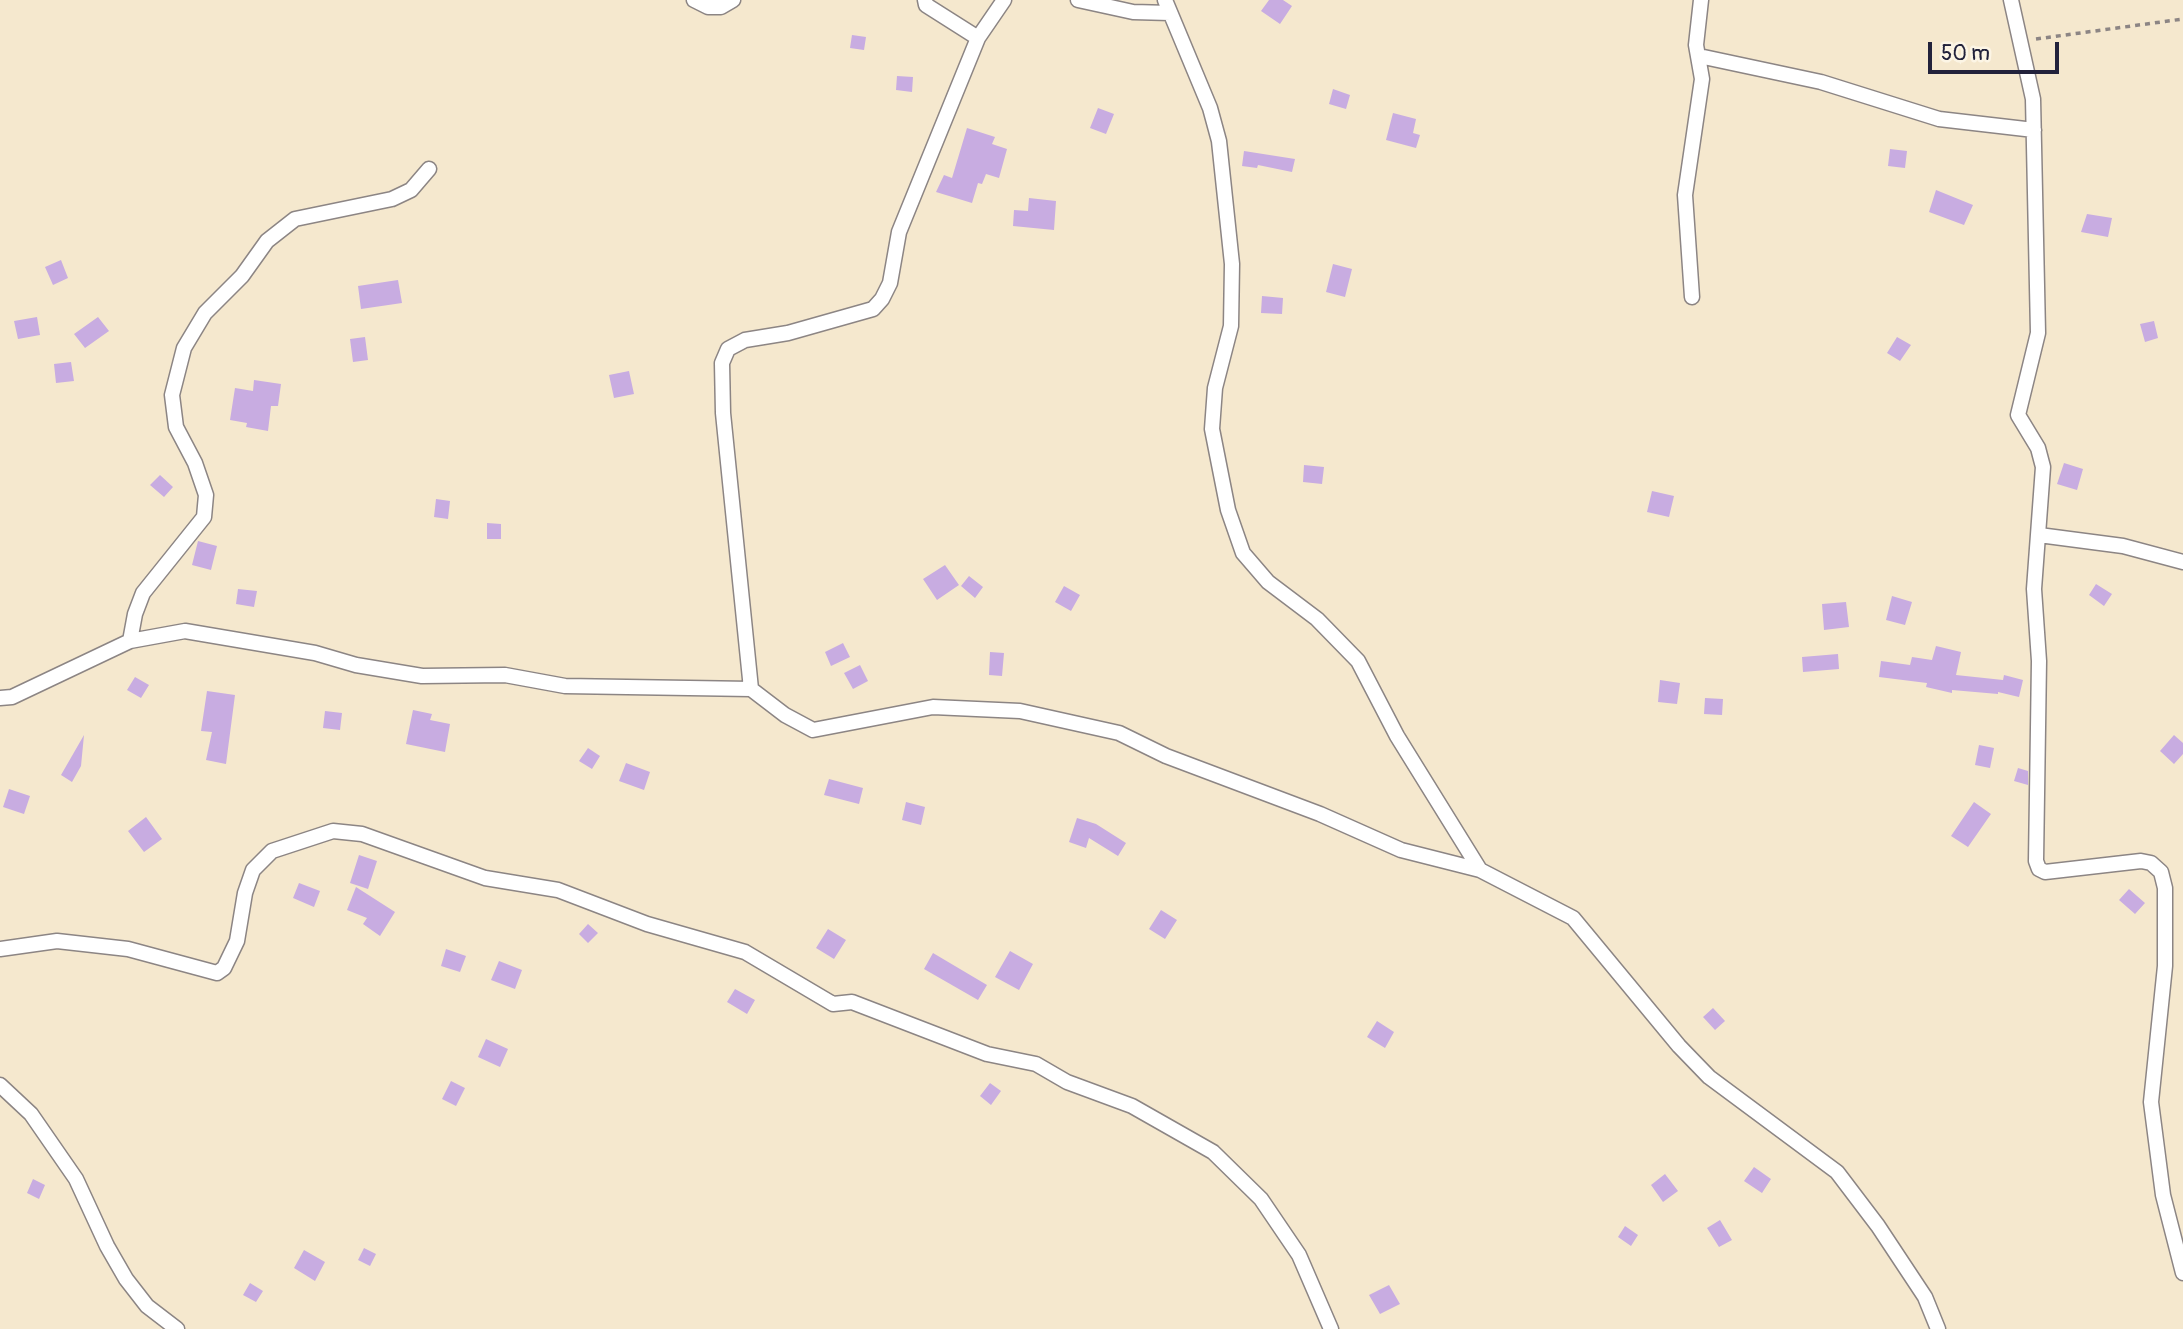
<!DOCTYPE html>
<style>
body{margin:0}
#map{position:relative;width:2183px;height:1329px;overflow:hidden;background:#f5e8ce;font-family:Pangolin,sans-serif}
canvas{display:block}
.scale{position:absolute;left:1928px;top:42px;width:131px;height:32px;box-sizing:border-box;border:4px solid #22223b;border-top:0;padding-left:9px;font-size:21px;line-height:24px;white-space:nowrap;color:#22223b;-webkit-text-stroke:5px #fcf5e5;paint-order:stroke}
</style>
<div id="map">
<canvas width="2183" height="1329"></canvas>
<div class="scale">50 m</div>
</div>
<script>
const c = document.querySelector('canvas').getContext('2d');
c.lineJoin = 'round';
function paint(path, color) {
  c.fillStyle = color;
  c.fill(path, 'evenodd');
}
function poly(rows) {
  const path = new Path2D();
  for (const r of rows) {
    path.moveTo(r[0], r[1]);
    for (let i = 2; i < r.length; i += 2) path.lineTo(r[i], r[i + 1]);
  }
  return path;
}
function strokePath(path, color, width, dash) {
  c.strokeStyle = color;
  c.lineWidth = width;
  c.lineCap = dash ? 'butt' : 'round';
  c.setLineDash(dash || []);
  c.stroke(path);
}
const building = poly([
 [1269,0,1283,0,1292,6,1280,24,1261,11],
 [852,35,866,37,864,50,850,48],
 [897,76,913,77,912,92,896,90],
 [1333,89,1350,95,1346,109,1329,104],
 [1098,108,1114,114,1106,134,1090,128],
 [1393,113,1416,119,1413,133,1420,135,1416,148,1386,140],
 [967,128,995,137,992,144,1007,149,999,178,986,174,982,184,978,183,972,203,936,192,944,175,952,178],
 [1890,149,1907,151,1905,168,1888,166],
 [1244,151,1295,159,1292,172,1258,165,1257,168,1242,166],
 [1936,190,1973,205,1964,225,1929,212],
 [1029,198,1056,201,1054,230,1013,226,1014,210,1028,211],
 [2087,214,2112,218,2108,237,2081,232],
 [61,260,68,278,53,285,45,267],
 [1333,264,1352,269,1345,297,1326,292],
 [398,280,402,303,361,309,358,286],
 [1262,296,1283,298,1282,314,1261,313],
 [37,317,40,335,18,339,14,321],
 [98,317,109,331,85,348,74,334],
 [2154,321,2158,338,2145,342,2140,324],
 [365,337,368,360,353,362,350,339],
 [1897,337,1911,345,1900,361,1887,353],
 [71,362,74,381,56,383,54,364],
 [629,371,634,394,614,398,609,375],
 [254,380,281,384,278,406,271,406,268,431,246,427,247,423,230,420,235,388,253,391],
 [2064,463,2083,469,2077,490,2057,484],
 [1304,465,1324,467,1322,484,1303,482],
 [160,475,173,487,164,497,150,485],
 [1652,491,1674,496,1669,517,1647,512],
 [436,499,450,501,448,519,434,517],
 [487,523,501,524,501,539,487,539],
 [198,541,217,546,211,570,192,565],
 [945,565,959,585,937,600,923,579],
 [969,576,983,587,975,598,961,586],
 [2096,584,2112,594,2104,606,2089,595],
 [1064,586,1080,595,1071,611,1055,602],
 [238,589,257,591,254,607,236,604],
 [1892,596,1912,602,1905,625,1886,620],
 [1846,602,1849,627,1824,630,1822,604],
 [843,643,850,657,831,666,825,652],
 [1936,646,1961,652,1956,675,2003,680,2004,675,2023,680,2019,697,1998,692,1998,694,1952,690,1952,693,1926,687,1927,683,1879,677,1881,661,1910,665,1912,657,1932,660],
 [990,652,1004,653,1002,676,989,675],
 [1838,654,1839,669,1803,672,1802,657],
 [860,665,868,681,853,689,844,673],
 [135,677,149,685,141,698,127,690],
 [1660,680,1680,683,1677,704,1658,702],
 [207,691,235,695,226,764,206,760,212,732,201,731],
 [1705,698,1723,699,1722,715,1704,714],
 [413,710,432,714,430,720,450,724,445,752,406,744],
 [325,711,342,713,340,730,323,728],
 [84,735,81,766,72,782,61,775],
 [2174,735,2183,743,2183,754,2174,764,2160,751],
 [1979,745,1994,748,1990,768,1975,765],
 [588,748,600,756,592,769,579,761],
 [626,763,650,772,644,790,619,781],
 [2018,768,2028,771,2028,785,2014,781],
 [829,779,863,788,859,804,824,795],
 [9,789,30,796,24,814,3,807],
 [906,802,925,807,921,825,902,820],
 [1974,802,1991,814,1968,847,1951,836],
 [146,817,162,839,144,852,128,831],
 [1077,818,1096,824,1126,843,1118,856,1089,838,1086,848,1069,842],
 [359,855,377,861,368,889,350,883],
 [299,883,320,891,314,907,293,898],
 [356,887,395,912,380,936,363,924,367,918,347,910],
 [2129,889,2145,903,2135,914,2119,900],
 [1161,910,1177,920,1165,939,1149,929],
 [588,924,598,933,588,943,579,934],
 [828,929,846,940,834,959,816,948],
 [446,949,466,956,460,972,441,966],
 [1010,951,1033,964,1019,990,995,977],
 [933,953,987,985,978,1000,924,969],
 [499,961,522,970,515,989,491,980],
 [735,989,755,1000,747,1014,727,1002],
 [1713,1008,1725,1021,1715,1030,1703,1017],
 [1377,1021,1394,1032,1385,1048,1367,1037],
 [486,1039,508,1049,500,1067,478,1057],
 [451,1081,465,1088,456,1106,442,1099],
 [990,1083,1001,1091,991,1105,980,1096],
 [1754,1167,1771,1179,1762,1193,1744,1181],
 [1665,1174,1678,1191,1663,1202,1651,1185],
 [33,1179,45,1185,39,1199,27,1193],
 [1720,1220,1732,1240,1719,1247,1707,1228],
 [1625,1226,1638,1235,1631,1246,1618,1237],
 [364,1248,376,1254,370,1266,358,1260],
 [304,1250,325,1262,315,1281,294,1268],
 [250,1283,263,1291,256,1302,243,1295],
 [1389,1285,1400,1304,1380,1314,1369,1295]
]);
const path = poly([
 [2036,39,2183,19]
]);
const minor = poly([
 [694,0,708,7,721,7,733,0],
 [925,0,926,5,978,38],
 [1078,0,1133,12,1170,13],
 [1165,0,1210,108,1219,141,1232,264,1231,326,1215,388,1212,429,1228,510,1243,553,1268,582,1317,619,1358,661,1397,736,1480,870],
 [2011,0,2033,99,2038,333,2018,415,2038,448,2043,467,2034,589,2039,661,2036,861,2039,869,2045,872,2141,861,2151,863,2161,872,2165,888,2165,966,2151,1102,2163,1195,2183,1273],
 [1699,56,1821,82,1939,119,2034,130],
 [1692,297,1685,195,1702,79,1696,45,1701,0],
 [2039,535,2123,546,2183,562],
 [130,641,135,614,143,593,204,517,206,495,195,463,176,427,172,395,184,348,205,313,242,276,267,241,295,219,392,199,411,190,429,169],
 [751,689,723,413,722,363,728,349,745,340,788,333,873,309,882,299,890,283,899,232,978,38,1004,0],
 [0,698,12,697,130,641,185,631,315,653,356,665,422,676,505,675,565,686,751,689,785,715,813,730,933,707,1020,711,1119,733,1166,756,1320,814,1401,850,1480,870,1573,918,1679,1046,1709,1077,1837,1172,1878,1226,1925,1297,1938,1329],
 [0,949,57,941,128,949,217,973,224,968,237,941,245,893,253,870,272,851,333,831,362,834,485,878,558,890,647,924,745,952,833,1004,852,1002,987,1054,1036,1064,1067,1082,1132,1106,1213,1152,1261,1199,1299,1255,1331,1329],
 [0,1085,31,1114,76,1179,107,1246,126,1279,147,1306,177,1329]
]);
paint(building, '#c8ace1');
strokePath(minor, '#8c8584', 17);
strokePath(path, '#8c8584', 3.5, [5, 5]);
strokePath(minor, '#fff', 14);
</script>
